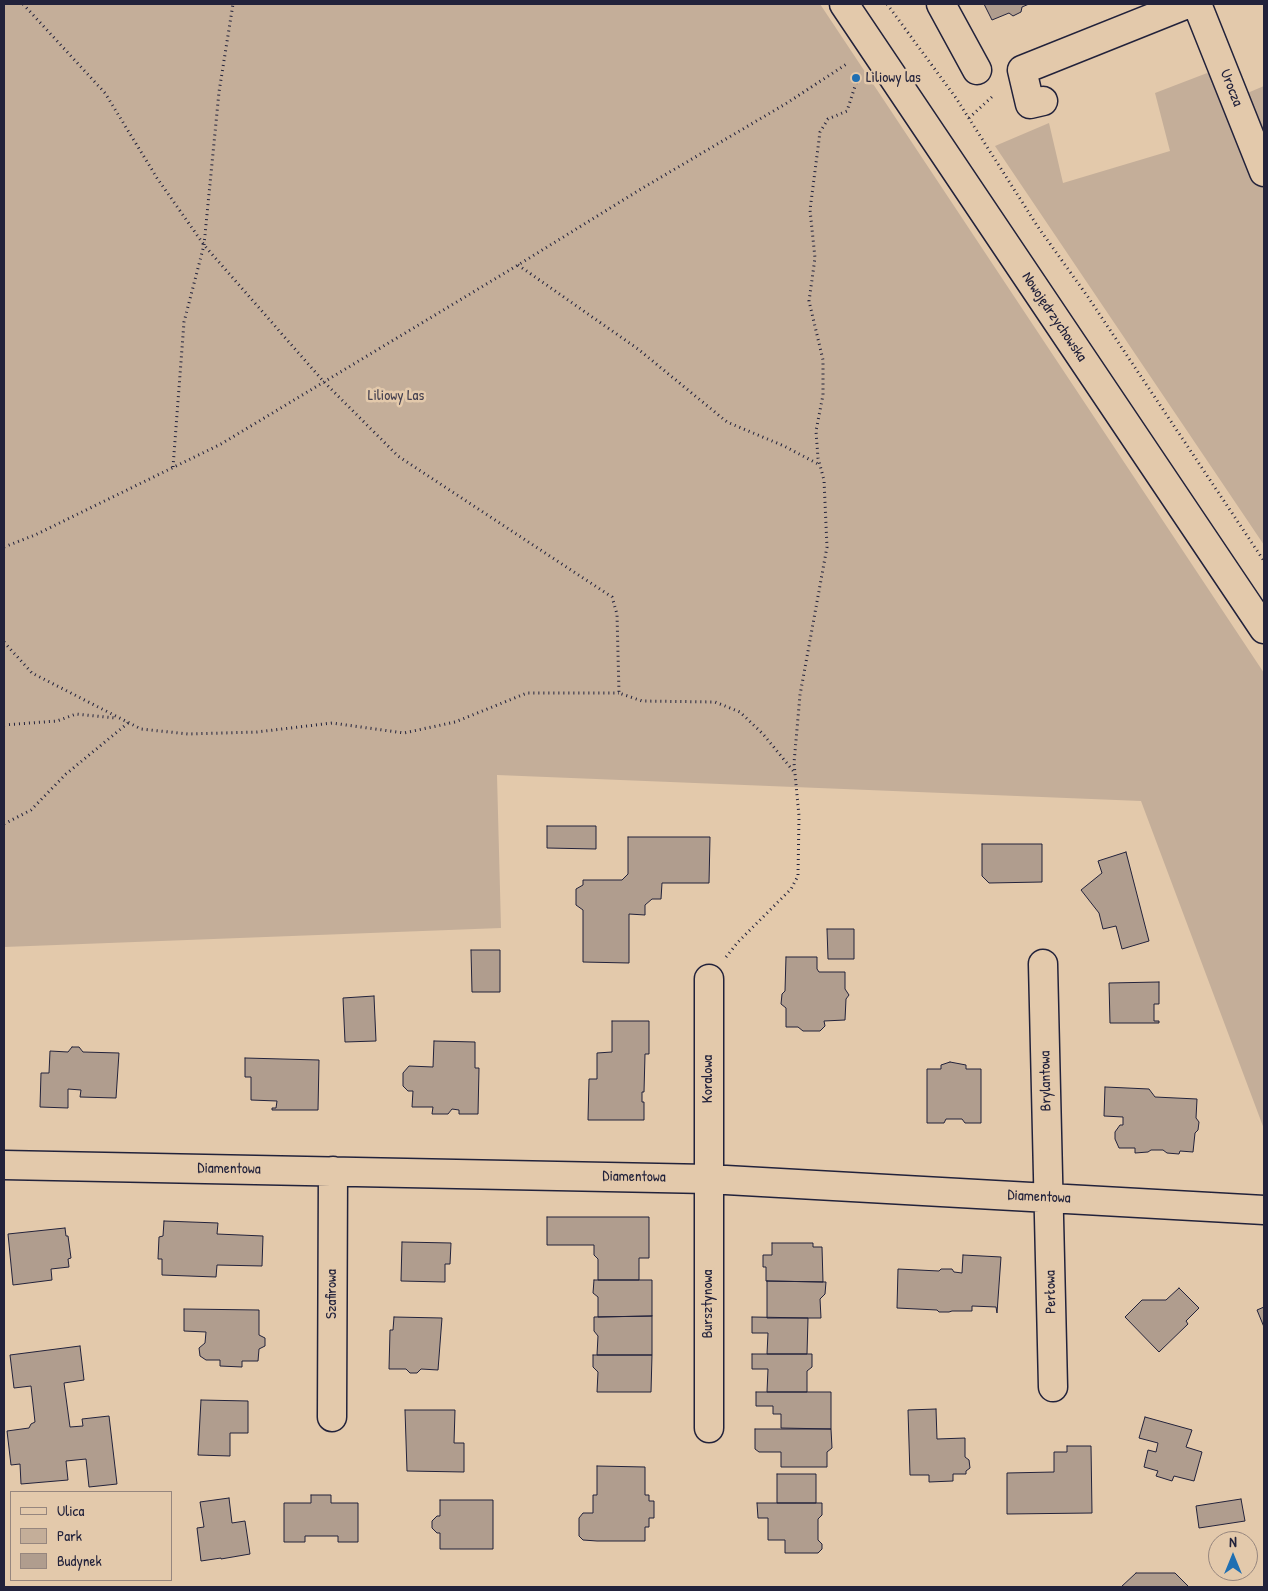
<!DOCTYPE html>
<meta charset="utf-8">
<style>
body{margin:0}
#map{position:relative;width:1268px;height:1591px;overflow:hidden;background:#e3c9ab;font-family:"Patrick Hand",sans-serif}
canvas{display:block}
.frame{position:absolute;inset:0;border:5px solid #22223b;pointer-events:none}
.legend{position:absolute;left:10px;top:1491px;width:162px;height:90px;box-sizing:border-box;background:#e3c9ab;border:1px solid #96867e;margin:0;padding:6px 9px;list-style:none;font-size:15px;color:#22223b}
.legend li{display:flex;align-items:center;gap:10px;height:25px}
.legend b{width:25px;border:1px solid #96867e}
.north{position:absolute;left:1208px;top:1531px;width:50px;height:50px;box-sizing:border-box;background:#e3c9ab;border:1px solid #96867e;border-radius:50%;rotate:0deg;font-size:14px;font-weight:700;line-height:20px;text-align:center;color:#22223b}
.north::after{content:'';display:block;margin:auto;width:18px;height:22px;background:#1f6fb2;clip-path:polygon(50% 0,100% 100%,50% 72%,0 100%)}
</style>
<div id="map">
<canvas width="1268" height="1591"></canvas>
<div class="frame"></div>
<ul class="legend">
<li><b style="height:6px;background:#e3c9ab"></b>Ulica</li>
<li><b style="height:14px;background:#c4ae99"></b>Park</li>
<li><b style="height:14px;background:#b09d8e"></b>Budynek</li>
</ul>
<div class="north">N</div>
</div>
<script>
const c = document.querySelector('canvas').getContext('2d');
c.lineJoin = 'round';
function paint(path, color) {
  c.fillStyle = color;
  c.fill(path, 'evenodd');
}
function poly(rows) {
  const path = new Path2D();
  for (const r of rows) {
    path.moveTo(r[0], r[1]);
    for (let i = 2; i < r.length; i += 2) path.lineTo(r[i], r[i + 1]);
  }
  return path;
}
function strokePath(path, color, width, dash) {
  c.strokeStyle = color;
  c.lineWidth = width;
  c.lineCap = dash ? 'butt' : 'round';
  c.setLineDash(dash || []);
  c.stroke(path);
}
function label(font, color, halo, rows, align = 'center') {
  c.font = font + ' "Patrick Hand",sans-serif';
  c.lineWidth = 5;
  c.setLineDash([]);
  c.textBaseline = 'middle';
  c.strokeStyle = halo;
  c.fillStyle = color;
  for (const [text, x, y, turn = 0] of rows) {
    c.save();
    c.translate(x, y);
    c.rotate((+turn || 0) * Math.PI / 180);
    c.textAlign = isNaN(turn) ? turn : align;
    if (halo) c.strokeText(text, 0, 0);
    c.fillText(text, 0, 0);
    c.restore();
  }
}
const green = poly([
 [4,4,820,4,1264,673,1264,1129,1141,801,497,775,501,928,4,947],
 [1215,70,1264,190,1264,545,995,146,1049,123,1063,183,1170,151,1155,93],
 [1264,86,1264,142,1245,94]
]);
const building = poly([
 [984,4,1029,4,1022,7,1021,12,1013,16,1009,13,992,20,984,4],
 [547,826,596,826,596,849,547,848,547,826],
 [628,837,710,837,709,883,662,883,661,899,652,899,645,905,645,915,629,914,629,963,583,962,583,910,576,905,576,889,583,885,583,880,622,880,628,874,628,837],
 [982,844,1042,844,1042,882,989,883,982,876,982,844],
 [1126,852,1149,941,1122,949,1116,926,1103,929,1099,913,1081,890,1102,873,1098,861,1126,852],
 [827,929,854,929,854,959,828,959,827,929],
 [471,950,500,950,500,992,472,992,471,950],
 [786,957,817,957,817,969,819,972,845,972,845,989,849,995,846,999,845,1020,824,1021,825,1026,820,1031,803,1031,798,1027,786,1027,786,1008,781,1004,782,994,785,991,786,957],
 [1159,982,1159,1004,1154,1004,1154,1021,1159,1021,1159,1023,1110,1023,1109,983,1159,982],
 [374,996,376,1041,345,1042,343,998,374,996],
 [612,1021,649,1021,649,1054,645,1054,644,1092,642,1092,642,1102,644,1102,644,1120,588,1120,589,1079,597,1079,597,1053,612,1052,612,1021],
 [434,1041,475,1042,475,1068,479,1068,478,1114,459,1114,459,1110,452,1109,448,1114,432,1114,433,1107,412,1107,413,1091,408,1091,403,1086,403,1073,409,1066,433,1067,434,1041],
 [72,1047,79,1047,83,1052,119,1053,116,1098,80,1097,81,1090,68,1089,68,1108,40,1107,41,1073,49,1073,50,1051,68,1052,72,1047],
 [245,1058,319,1060,318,1110,272,1110,272,1108,276,1108,277,1101,251,1100,251,1077,245,1077,245,1058],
 [950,1062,966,1065,966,1069,981,1069,981,1123,965,1123,962,1119,946,1119,944,1123,927,1123,927,1069,941,1069,941,1065,950,1062],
 [1105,1087,1149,1089,1155,1097,1197,1099,1196,1118,1199,1122,1198,1130,1195,1133,1193,1152,1180,1151,1179,1154,1167,1153,1163,1150,1151,1150,1148,1152,1135,1153,1135,1148,1119,1148,1115,1139,1115,1132,1120,1125,1123,1125,1123,1117,1104,1116,1105,1087],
 [547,1217,649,1217,649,1258,639,1258,639,1280,598,1280,598,1259,594,1255,594,1245,547,1245,547,1217],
 [164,1221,218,1223,217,1234,263,1236,262,1266,217,1265,216,1277,162,1275,162,1259,158,1259,159,1237,163,1236,164,1221],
 [65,1228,66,1236,68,1236,71,1258,68,1259,69,1267,51,1269,52,1280,13,1285,8,1234,65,1228],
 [402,1242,451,1243,450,1264,445,1264,445,1282,401,1281,402,1242],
 [772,1243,813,1243,813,1247,822,1247,823,1282,766,1281,766,1267,763,1267,763,1255,772,1255,772,1243],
 [963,1255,1001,1257,997,1313,996,1307,972,1306,972,1311,952,1311,949,1312,939,1312,937,1310,897,1308,898,1269,939,1271,941,1269,952,1269,954,1272,962,1273,963,1255],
 [594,1280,652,1280,652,1316,598,1317,598,1297,593,1293,594,1280],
 [767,1281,826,1282,825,1294,820,1299,821,1318,767,1318,767,1281],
 [1179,1288,1199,1308,1186,1321,1188,1324,1159,1352,1125,1317,1142,1300,1166,1300,1179,1288],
 [1264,1307,1264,1327,1257,1310,1264,1307],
 [184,1309,259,1310,259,1335,265,1338,265,1346,259,1349,258,1361,242,1361,242,1367,220,1366,220,1360,206,1360,200,1356,199,1348,205,1343,206,1332,184,1331,184,1309],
 [652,1316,652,1355,597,1355,598,1336,594,1331,594,1317,652,1316],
 [394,1317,442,1318,438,1370,421,1369,417,1373,410,1373,406,1369,389,1369,390,1330,393,1330,394,1317],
 [752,1317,808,1318,807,1354,767,1354,768,1333,752,1333,752,1317],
 [80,1346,84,1380,64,1383,70,1427,83,1426,82,1419,109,1416,117,1484,89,1487,86,1459,66,1461,68,1480,21,1484,20,1464,11,1465,7,1431,29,1428,31,1424,35,1422,31,1386,14,1388,10,1355,80,1346],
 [752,1354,812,1354,812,1367,807,1371,807,1392,767,1392,768,1369,752,1369,752,1354],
 [593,1355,652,1355,651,1392,597,1392,598,1372,593,1367,593,1355],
 [756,1392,831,1392,831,1429,781,1428,781,1414,773,1414,773,1406,756,1406,756,1392],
 [201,1400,248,1401,248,1433,230,1433,230,1456,198,1455,201,1400],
 [936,1409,937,1439,965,1438,965,1457,969,1460,970,1468,966,1471,966,1474,953,1474,953,1481,929,1482,929,1475,910,1475,908,1410,936,1409],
 [405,1410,455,1410,454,1443,464,1443,464,1472,407,1471,405,1410],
 [1145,1417,1192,1430,1186,1447,1202,1452,1194,1481,1174,1476,1172,1481,1156,1476,1158,1471,1144,1467,1148,1450,1156,1452,1158,1443,1139,1438,1145,1417],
 [755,1429,831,1429,832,1448,827,1452,827,1467,781,1467,781,1452,759,1452,755,1449,755,1429],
 [1067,1446,1091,1446,1092,1513,1007,1514,1007,1473,1054,1472,1054,1452,1067,1452,1067,1446],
 [597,1466,645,1467,645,1495,649,1495,649,1501,654,1501,654,1518,649,1518,649,1527,645,1527,645,1541,597,1541,583,1540,579,1536,579,1518,583,1513,593,1513,593,1495,597,1495,597,1466],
 [777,1474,816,1474,816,1503,777,1503,777,1474],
 [311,1495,331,1495,331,1503,358,1503,358,1542,338,1542,338,1536,305,1536,305,1542,284,1542,284,1503,311,1503,311,1495],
 [229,1498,232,1523,245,1521,250,1554,221,1559,221,1558,201,1561,197,1528,204,1527,200,1502,229,1498],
 [1241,1499,1245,1521,1199,1528,1196,1506,1241,1499],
 [440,1500,493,1500,493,1549,440,1549,440,1533,437,1533,432,1528,432,1521,437,1516,440,1516,440,1500],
 [757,1503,822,1503,822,1515,818,1519,818,1540,822,1544,822,1549,818,1553,785,1553,785,1540,768,1540,768,1518,758,1518,757,1503],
 [1136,1573,1175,1573,1189,1587,1121,1587,1136,1573]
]);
const path = poly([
 [23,4,105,93,157,178,204,245,324,382,398,456,612,597,617,614,619,693,642,701,715,702,740,712,763,734,795,773],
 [887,4,956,98,1038,227,1088,297,1264,561],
 [969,118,994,95],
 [518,265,638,349,727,422,784,446,820,465],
 [173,467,184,322,204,245,219,92,233,4],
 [4,547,35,535,221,444,518,265,641,189,787,103,848,63],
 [4,642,32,673,141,729,188,734,257,732,332,723,404,733,455,722,527,693,619,693],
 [4,725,57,721,76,714,116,718],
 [4,824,31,810,66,774,128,723],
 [726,957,738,942,791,889,798,876,799,816,794,763,800,695,827,547,824,480,818,458,816,431,823,395,823,360,809,301,815,258,810,210,820,132,828,119,847,111,858,77]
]);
const minor = poly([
 [844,4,1264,629],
 [941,4,977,70],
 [1197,4,1264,172],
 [1043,101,1030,104,1022,70,1187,4],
 [1043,964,1053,1387],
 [709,979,709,1428],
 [4,1165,708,1179,1264,1210],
 [332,1417,333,1171]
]);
const markers = [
 [856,78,5,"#1f6fb2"]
];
const poiNames = [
 ["Liliowy las",866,78]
];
const streetNames = [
 ["Urocza",1231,88,68],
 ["Nowojędrzychowska",1054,317,56],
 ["Koralowa",708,1079,-90],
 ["Brylantowa",1046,1081,-91],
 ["Diamentowa",229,1169,1],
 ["Diamentowa",634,1177,1],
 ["Diamentowa",1039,1197,3],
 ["Perłowa",1051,1292,-91],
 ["Szafirowa",332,1294,-90],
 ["Bursztynowa",708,1304,-90]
];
const parkNames = [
 ["Liliowy Las",396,396]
];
paint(green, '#c4ae99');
paint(building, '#b09d8e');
strokePath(building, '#22223b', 1);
strokePath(minor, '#22223b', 31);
strokePath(path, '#22223b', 3, [1, 4]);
strokePath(minor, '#e3c9ab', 28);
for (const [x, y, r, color] of markers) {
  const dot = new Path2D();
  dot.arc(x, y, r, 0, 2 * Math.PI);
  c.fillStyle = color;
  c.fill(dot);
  strokePath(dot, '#e3c9ab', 2);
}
label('15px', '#22223b', '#e3c9ab', poiNames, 'left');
label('15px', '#22223b', '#e3c9ab', streetNames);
label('15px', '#423e4e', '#e3c9ab', parkNames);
</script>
